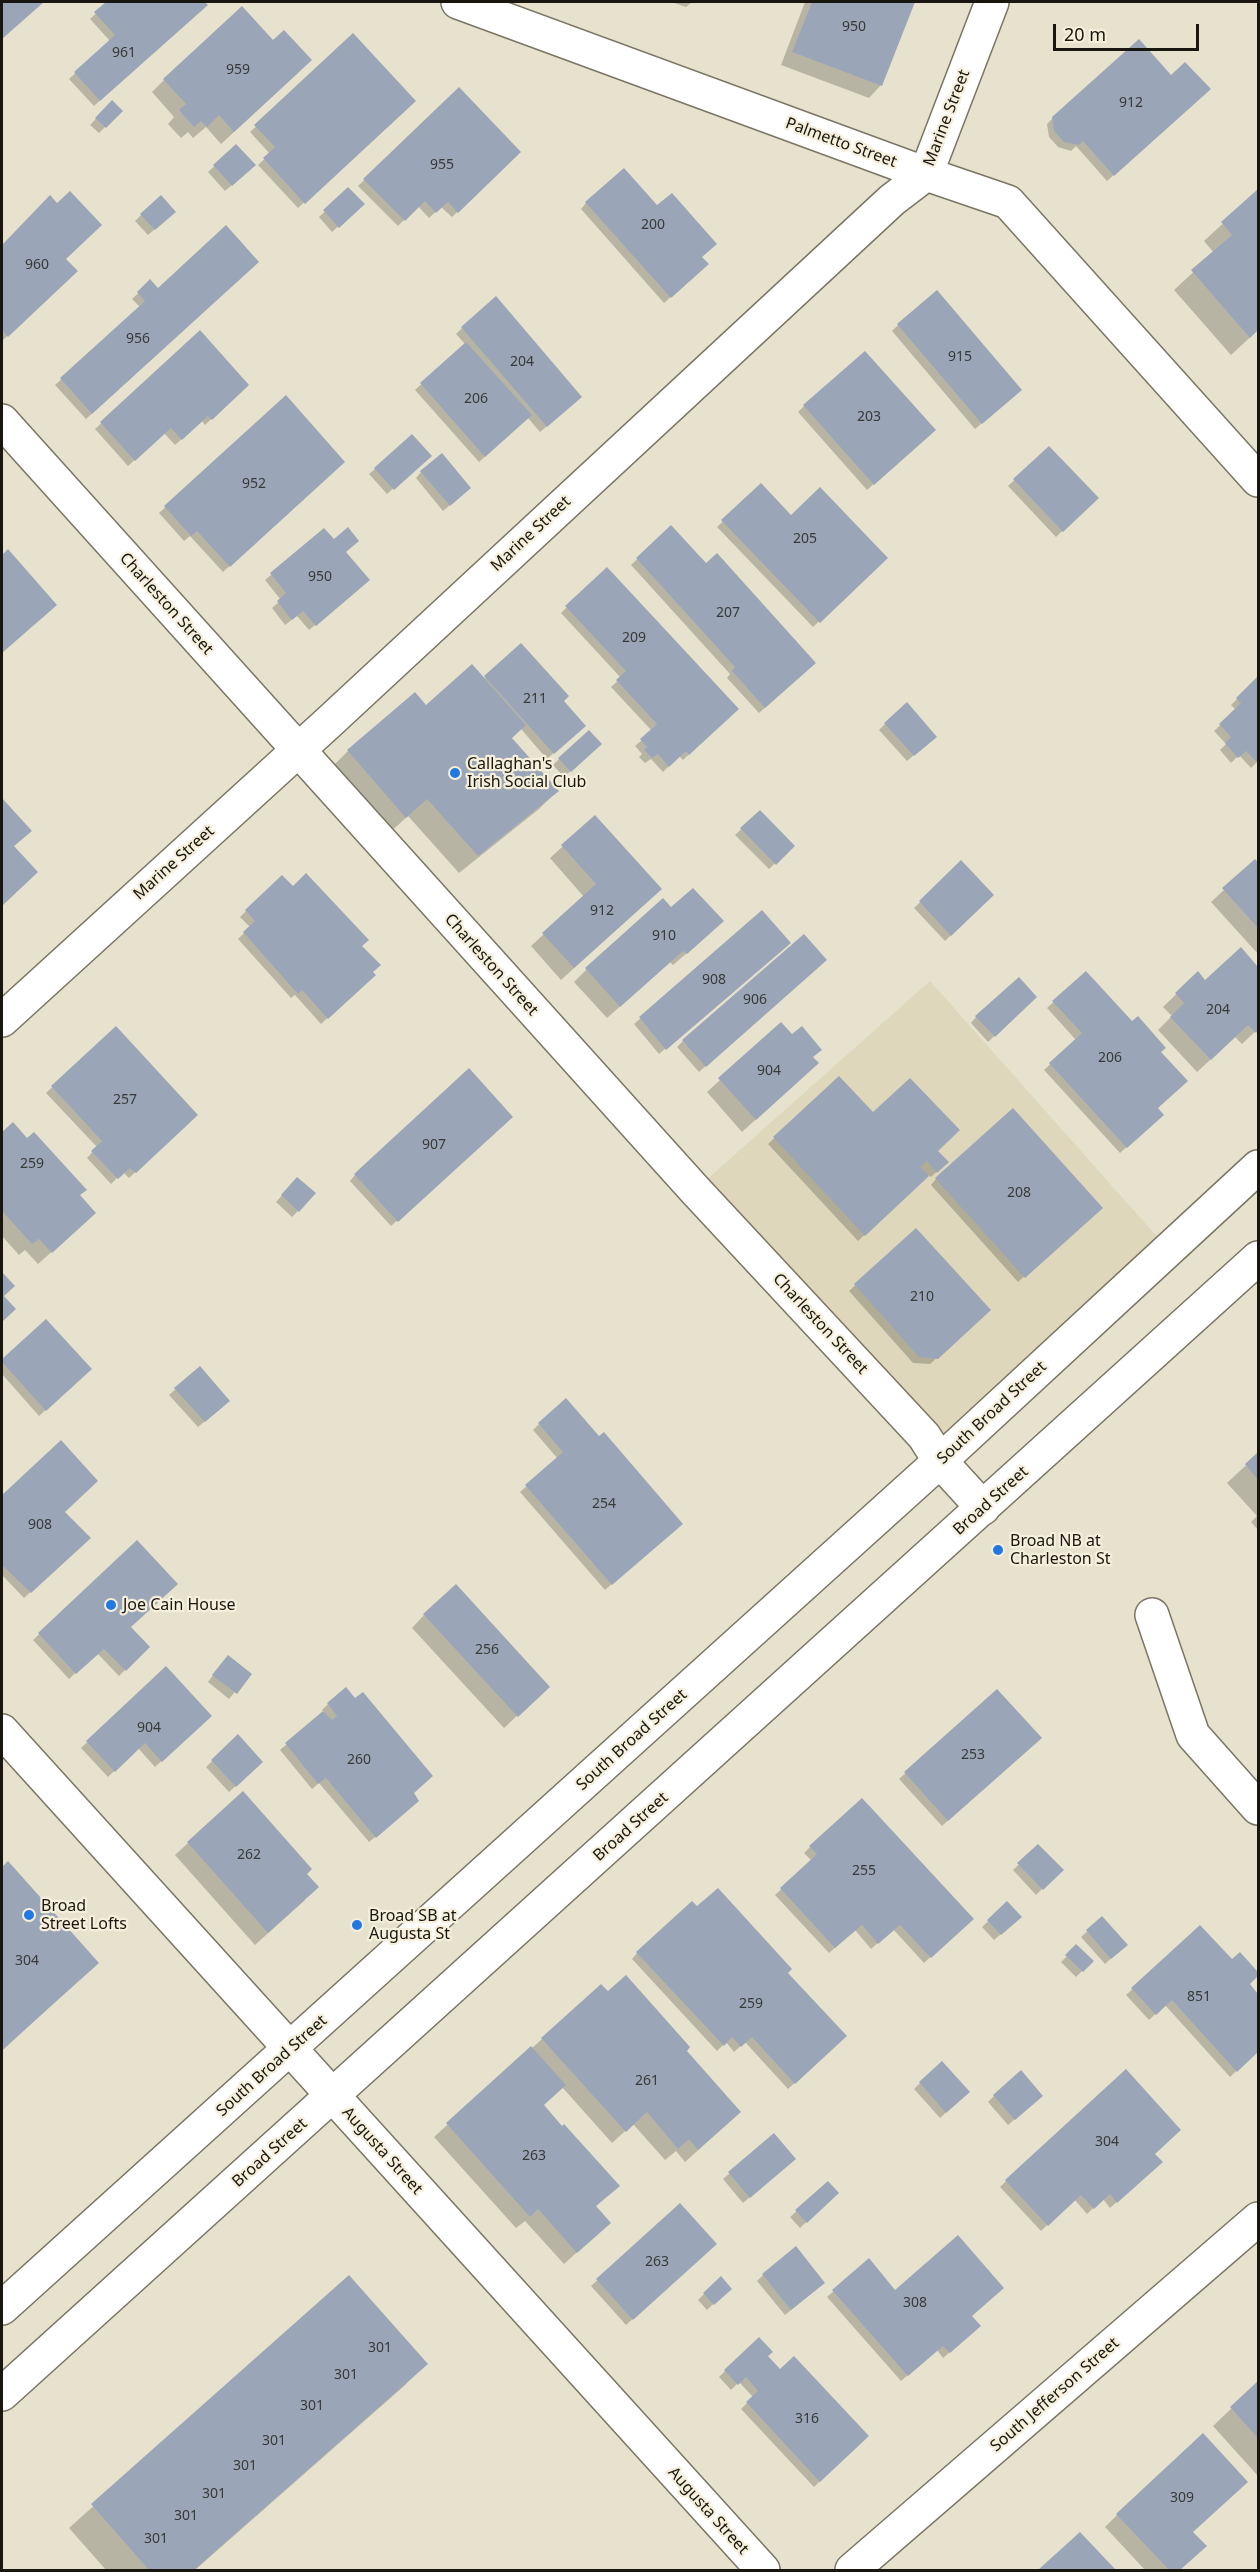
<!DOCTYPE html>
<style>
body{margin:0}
#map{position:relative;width:1260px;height:2572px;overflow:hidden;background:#e7e2ce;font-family:"Noto Sans",sans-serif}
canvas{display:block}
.frame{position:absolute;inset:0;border:3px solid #18160f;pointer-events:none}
.scale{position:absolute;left:1053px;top:24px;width:146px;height:27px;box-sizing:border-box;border:3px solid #18160f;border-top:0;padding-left:8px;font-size:18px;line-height:21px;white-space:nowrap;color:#18160f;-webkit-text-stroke:4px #f5efdb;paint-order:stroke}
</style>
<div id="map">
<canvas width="1260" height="2572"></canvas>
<div class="frame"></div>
<div class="scale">20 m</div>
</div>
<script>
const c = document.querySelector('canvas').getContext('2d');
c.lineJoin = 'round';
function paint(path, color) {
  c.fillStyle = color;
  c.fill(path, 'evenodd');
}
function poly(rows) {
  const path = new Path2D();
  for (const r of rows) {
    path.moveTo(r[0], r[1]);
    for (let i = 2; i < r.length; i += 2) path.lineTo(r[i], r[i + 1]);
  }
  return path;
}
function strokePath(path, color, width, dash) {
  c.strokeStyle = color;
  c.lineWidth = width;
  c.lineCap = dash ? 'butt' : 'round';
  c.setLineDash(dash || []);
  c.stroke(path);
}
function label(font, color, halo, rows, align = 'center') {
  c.font = font + ' "Noto Sans",sans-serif';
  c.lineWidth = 4.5;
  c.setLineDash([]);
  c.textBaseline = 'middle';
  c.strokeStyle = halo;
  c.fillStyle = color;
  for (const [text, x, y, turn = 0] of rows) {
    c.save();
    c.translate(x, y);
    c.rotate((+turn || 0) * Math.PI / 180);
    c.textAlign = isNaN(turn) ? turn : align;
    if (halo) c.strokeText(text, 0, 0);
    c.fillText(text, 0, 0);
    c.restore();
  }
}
const built = poly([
 [930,981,1168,1249,940,1461,695,1190]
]);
const shadow = poly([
 [2,2,42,2,2,38],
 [108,2,151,2,152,3,155,2,203,2,206,5,94,106,69,79,110,41,90,19],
 [671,2,692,2,686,7],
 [805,2,913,2,881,85,869,98,781,65],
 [353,35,408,107,298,208,258,165,270,154,250,132],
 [298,73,221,144,206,127,193,138,188,132,181,138,168,124,174,117,152,92,164,80],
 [1171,77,1203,95,1107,181,1076,146,1071,151,1058,147,1049,137,1047,124,1053,118],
 [459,89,519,152,452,217,441,207,429,218,418,206,398,226,358,186],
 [112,102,121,111,99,133,90,125],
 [236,146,248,171,225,191,208,172],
 [348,189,363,204,332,232,319,217],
 [1258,191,1258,330,1231,355,1174,290,1214,253,1204,241],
 [586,203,700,258,701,270,664,303,581,209],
 [141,215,168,218,148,235,135,221],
 [24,226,75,271,2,341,2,247],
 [251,268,86,419,55,385,140,307,132,299,150,282,158,290],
 [898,325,1014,396,975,429,892,331],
 [462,328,574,403,540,432,528,418,479,462,415,390,465,344,456,334],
 [200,333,247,385,205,425,202,421,175,445,164,433,128,466,95,429],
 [286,398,337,468,223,572,190,536,184,541,159,513],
 [804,406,928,436,867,490,798,412],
 [1049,448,1097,498,1056,537,1008,486],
 [424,461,387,494,369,474,375,469],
 [421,472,463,494,443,511,416,478],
 [761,485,791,517,886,558,813,627,717,527],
 [671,527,808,669,759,713,727,678,730,674,631,565],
 [324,530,345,552,362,586,309,630,297,616,285,625,272,608,281,600,265,580],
 [8,551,49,611,2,652,2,557],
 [607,569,737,709,683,760,679,756,663,772,651,759,645,763,639,757,642,754,635,746,652,731,611,687,621,678,561,613],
 [521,645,562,701,578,731,547,759,521,729,511,738,557,791,539,809,459,873,408,816,387,835,330,769,348,751,426,707,484,679],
 [1258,678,1258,761,1251,768,1239,755,1231,763,1220,750,1226,744,1214,731,1236,710,1231,705],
 [885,724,929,742,907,761,879,730],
 [594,750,564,777,553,765,559,759],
 [2,800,30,831,13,847,36,872,2,905],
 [759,812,793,846,769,869,735,835],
 [595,817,648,901,561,980,531,946,584,897,550,858],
 [1255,861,1258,864,1258,954,1211,902],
 [961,863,992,895,945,941,914,908],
 [671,909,709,934,673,965,670,962,607,1018,574,982,587,969],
 [246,911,361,946,372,972,368,981,321,1024,295,995,291,998,238,939,250,927,240,917],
 [762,912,783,948,659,1054,634,1024],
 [1241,949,1258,969,1258,1029,1242,1044,1235,1037,1197,1072,1158,1030,1172,1016,1163,1007,1198,973,1205,982],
 [819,966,699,1072,677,1047,683,1041],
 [1086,973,1159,1053,1156,1120,1120,1153,1044,1070,1076,1040,1047,1008],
 [1035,997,988,1042,971,1023,976,1017],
 [781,1024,812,1058,805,1075,742,1132,707,1092],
 [116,1028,196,1115,129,1178,123,1172,111,1184,87,1158,97,1147,46,1093],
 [839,1078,873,1114,936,1151,947,1162,931,1177,928,1175,858,1241,768,1144],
 [505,1122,391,1226,350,1181,355,1175],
 [13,1124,79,1196,82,1225,38,1264,25,1250,19,1255,2,1236,2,1134],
 [936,1179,1095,1213,1018,1282,931,1185],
 [291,1185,298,1211,292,1217,276,1202],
 [916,1230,983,1316,930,1364,913,1363,849,1291],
 [2,1274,12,1286,2,1296,14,1309,2,1321],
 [46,1321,84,1375,39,1416,2,1374,2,1361],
 [200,1368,222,1407,198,1427,169,1395],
 [539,1424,675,1529,605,1590,520,1492,558,1459,533,1430],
 [61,1442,64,1512,83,1544,24,1598,2,1575,2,1497],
 [1258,1454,1258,1530,1251,1522,1257,1516,1227,1483],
 [137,1542,129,1627,148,1647,119,1676,97,1653,69,1679,33,1640],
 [424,1615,535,1699,504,1728,412,1628],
 [222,1663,250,1674,229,1699,208,1682],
 [166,1668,210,1716,155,1767,138,1748,108,1777,81,1748],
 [997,1691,1034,1744,942,1826,899,1779],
 [328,1704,412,1794,411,1807,369,1842,319,1783,312,1789,280,1750,324,1712,322,1710],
 [238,1736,255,1768,229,1792,206,1767],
 [188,1843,305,1874,305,1900,255,1945,175,1855],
 [1038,1846,1061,1870,1036,1895,1013,1870],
 [810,1847,966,1924,924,1963,893,1929,871,1949,855,1930,829,1953,775,1895,812,1861,804,1853],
 [8,1863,97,1963,2,2051,2,1869],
 [1007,1904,1014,1923,994,1940,982,1927],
 [1102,1918,1120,1950,1105,1964,1081,1937],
 [1200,1927,1232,1961,1239,1955,1258,1974,1248,1984,1258,1996,1258,2050,1230,2077,1165,2005,1149,2020,1126,1995],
 [1076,1947,1092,1961,1076,1977,1061,1962],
 [637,1953,786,1973,839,2042,788,2089,745,2042,734,2052,726,2042,717,2051,632,1959],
 [608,1993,685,2051,726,2125,685,2162,676,2151,665,2160,633,2124,612,2143,562,2087,542,2106,605,2198,595,2207,596,2235,564,2264,525,2221,516,2228,434,2137,542,2039],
 [920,2083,962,2098,940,2118,914,2089],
 [994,2096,1035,2102,1008,2125,988,2102],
 [774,2135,788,2164,743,2203,723,2179],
 [1153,2154,1155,2168,1110,2208,1103,2199,1087,2214,1074,2199,1041,2231,1000,2187,1006,2181],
 [828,2183,837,2193,800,2228,790,2217],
 [680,2205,709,2250,626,2325,591,2286],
 [868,2261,895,2292,970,2316,973,2332,943,2358,937,2350,901,2381,827,2297],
 [763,2275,818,2288,785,2315,757,2281],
 [349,2277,426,2364,403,2387,195,2570,106,2570,69,2528],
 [730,2288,707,2310,698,2300,704,2294],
 [758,2339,766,2356,780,2371,867,2436,814,2487,741,2409,753,2397,739,2382,731,2390,719,2377],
 [1258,2383,1258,2476,1213,2426],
 [1117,2515,1192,2533,1192,2558,1179,2570,1145,2570,1105,2527],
 [1080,2534,1114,2570,1040,2570]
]);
const building = poly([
 [2,2,44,2,2,39],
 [106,2,205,2,208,5,100,101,74,72,115,35,94,12],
 [812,2,915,2,882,86,792,52],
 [242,6,273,40,284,30,312,60,234,132,219,115,207,127,201,121,194,127,179,110,186,104,163,79],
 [353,33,416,101,305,204,263,158,275,147,254,125],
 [1139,39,1171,75,1185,62,1211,89,1114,176,1083,141,1079,145,1064,142,1054,131,1052,117],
 [459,87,521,152,458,213,448,202,436,213,425,201,405,221,363,179],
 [112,100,123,111,106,128,95,118],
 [236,144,256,165,232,186,213,165],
 [624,168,657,205,672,193,717,244,702,257,709,264,671,298,585,202],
 [348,187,365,204,339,228,323,210],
 [1258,189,1258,330,1250,338,1191,270,1232,235,1221,222],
 [70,191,102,225,66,259,78,271,8,337,2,330,2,245,50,195,57,203],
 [161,195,176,212,155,230,140,214],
 [226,225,259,262,92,414,60,378,145,301,137,292,150,279,158,288],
 [937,290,1022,390,982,424,897,324],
 [496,296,582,397,547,427,461,327],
 [200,330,249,385,212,420,208,416,182,440,171,428,135,461,100,422],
 [466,342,532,415,485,457,420,383],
 [865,351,936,430,874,485,803,405],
 [286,395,345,462,230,567,197,531,191,536,164,506],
 [412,434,432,456,394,490,374,468],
 [1049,446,1099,498,1063,532,1013,479],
 [442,453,471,488,450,506,420,471],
 [761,483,791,515,820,487,888,558,820,623,721,520],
 [671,525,706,563,717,553,816,663,765,708,732,671,735,667,636,558],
 [348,527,359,541,346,552,370,580,316,626,303,611,292,620,277,601,286,593,270,573,324,528,334,539],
 [8,549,57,605,2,653,2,555],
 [607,567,739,709,689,755,686,751,669,767,658,754,652,758,644,750,647,747,640,739,657,724,616,680,626,671,565,606],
 [521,643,569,696,564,701,586,726,554,754,484,676],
 [472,664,526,725,512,738,559,791,478,856,427,799,406,818,347,750,415,692,426,705],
 [1258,676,1258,763,1246,751,1238,758,1225,743,1231,737,1219,724,1241,703,1236,698],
 [907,702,937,737,914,756,884,723],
 [589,730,602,744,571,772,558,758],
 [2,798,32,831,14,846,38,872,2,906],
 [760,810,795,846,776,865,740,828],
 [595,815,662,889,574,968,542,933,596,884,561,845],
 [1255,859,1258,862,1258,928,1222,888],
 [961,860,994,895,951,936,919,901],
 [306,873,369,940,362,946,381,965,373,972,376,975,328,1019,302,990,298,994,243,932,255,921,245,910,282,875,293,886],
 [693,888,724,921,687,954,683,951,620,1007,585,968,663,898,671,907],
 [762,910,791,943,666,1050,639,1017],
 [804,934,827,960,706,1067,682,1040],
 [1241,947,1258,967,1258,1030,1256,1033,1248,1025,1211,1060,1170,1017,1184,1003,1175,993,1198,971,1205,980],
 [1086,971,1132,1021,1138,1016,1166,1048,1161,1052,1188,1081,1158,1108,1164,1115,1127,1148,1049,1063,1082,1033,1052,1001],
 [1019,977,1037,997,995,1037,975,1016],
 [781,1022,792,1034,802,1026,822,1050,813,1057,819,1063,756,1120,718,1078],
 [116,1026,198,1115,136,1173,130,1168,118,1179,91,1151,102,1141,51,1086],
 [469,1068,513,1117,398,1222,354,1174],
 [839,1076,873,1112,910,1078,960,1130,938,1151,949,1162,937,1173,927,1161,920,1167,929,1176,865,1236,773,1137],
 [1013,1108,1103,1208,1025,1278,935,1178],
 [13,1122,27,1138,34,1132,87,1190,80,1195,96,1213,52,1253,39,1239,32,1244,2,1211,2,1132],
 [297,1177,316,1193,299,1212,281,1195],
 [916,1228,991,1310,938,1359,919,1357,854,1284],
 [2,1272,15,1286,4,1296,16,1309,2,1322],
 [46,1319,92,1369,46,1411,2,1362,2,1359],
 [200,1366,230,1401,205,1422,174,1388],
 [566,1398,599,1436,604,1432,683,1524,612,1585,525,1485,563,1452,538,1423],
 [61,1440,98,1481,65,1512,91,1538,31,1593,2,1565,2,1495],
 [1258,1452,1258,1480,1245,1464],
 [137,1540,178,1584,131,1627,150,1647,126,1671,104,1649,76,1674,38,1633],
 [456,1584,550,1687,518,1717,423,1614],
 [228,1655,252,1674,237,1694,212,1675],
 [166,1666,212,1716,162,1762,145,1743,115,1772,86,1741],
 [346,1687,355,1698,363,1692,433,1776,414,1793,419,1801,376,1838,326,1778,318,1784,285,1743,323,1711,332,1720,337,1716,327,1703],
 [997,1689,1042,1738,948,1821,904,1772],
 [238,1734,263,1762,236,1787,211,1760],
 [243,1791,312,1869,307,1874,319,1887,268,1933,187,1842],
 [862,1798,974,1919,931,1958,900,1925,878,1944,862,1925,835,1948,780,1888,817,1854,809,1846],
 [1038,1844,1064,1870,1043,1890,1017,1863],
 [8,1861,99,1963,2,2050,2,1867],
 [718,1888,792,1969,788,1973,847,2036,795,2084,752,2037,741,2047,732,2037,724,2046,636,1952,692,1901,697,1906],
 [1007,1901,1022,1917,1001,1935,987,1920],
 [1102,1916,1128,1945,1111,1959,1086,1930],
 [1200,1925,1232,1959,1240,1952,1258,1972,1258,1976,1250,1984,1258,1994,1258,2052,1237,2072,1172,2000,1156,2015,1131,1988],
 [1076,1944,1094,1961,1083,1972,1065,1955],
 [626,1975,690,2047,687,2051,741,2112,698,2150,689,2139,678,2149,647,2112,626,2132,541,2038,601,1984,608,1991],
 [531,2046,566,2085,544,2105,562,2126,564,2124,620,2186,596,2206,611,2223,577,2253,538,2209,530,2217,446,2123],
 [942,2061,970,2092,946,2113,919,2082],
 [1126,2069,1181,2130,1155,2154,1163,2162,1117,2203,1110,2194,1094,2209,1081,2195,1048,2226,1005,2180],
 [1021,2070,1043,2096,1015,2120,993,2095],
 [774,2133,796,2159,750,2198,728,2172],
 [828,2181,839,2193,807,2223,795,2210],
 [680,2203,717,2244,633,2320,596,2279],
 [958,2235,1004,2288,972,2316,981,2326,950,2353,943,2346,908,2376,832,2290,869,2258,895,2290],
 [796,2246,825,2283,791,2310,762,2274],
 [349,2275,428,2364,194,2570,149,2570,91,2504],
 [721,2276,732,2289,714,2305,703,2293],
 [759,2337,773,2352,768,2356,780,2369,794,2356,869,2436,820,2482,746,2402,758,2391,746,2377,738,2385,724,2370],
 [1258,2381,1258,2438,1230,2407],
 [1203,2433,1248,2482,1193,2532,1207,2546,1180,2570,1169,2570,1116,2514],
 [1080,2532,1116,2570,1038,2570]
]);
const minor = poly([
 [458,2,926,174,1008,202,1258,480],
 [2,421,695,1190,924,1436,940,1461,983,1508],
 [2,1020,328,723,892,200,926,174,992,2],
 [1152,1615,1193,1735,1258,1808],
 [2,1731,763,2570],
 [852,2570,1258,2219]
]);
const primary = poly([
 [2,2308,940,1461,1258,1167],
 [2,2394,1258,1258]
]);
const markers = [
 [455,773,6,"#2178e2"],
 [998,1550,6,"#2178e2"],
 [111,1605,6,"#2178e2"],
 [29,1915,6,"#2178e2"],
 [357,1925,6,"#2178e2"]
];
const numberNames = [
 ["950",854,27],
 ["961",124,53],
 ["959",238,70],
 ["912",1131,103],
 ["955",442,165],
 ["200",653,225],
 ["960",37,265],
 ["956",138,339],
 ["915",960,357],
 ["204",522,362],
 ["206",476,399],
 ["203",869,417],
 ["952",254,484],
 ["205",805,539],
 ["950",320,577],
 ["207",728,613],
 ["209",634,638],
 ["211",535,699],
 ["912",602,911],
 ["910",664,936],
 ["908",714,980],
 ["906",755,1000],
 ["204",1218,1010],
 ["206",1110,1058],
 ["904",769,1071],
 ["257",125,1100],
 ["907",434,1145],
 ["259",32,1164],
 ["208",1019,1193],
 ["210",922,1297],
 ["254",604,1504],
 ["908",40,1525],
 ["256",487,1650],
 ["904",149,1728],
 ["253",973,1755],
 ["260",359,1760],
 ["262",249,1855],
 ["255",864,1871],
 ["304",27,1961],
 ["851",1199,1997],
 ["259",751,2004],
 ["261",647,2081],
 ["304",1107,2142],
 ["263",534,2156],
 ["263",657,2262],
 ["308",915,2303],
 ["301",380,2348],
 ["301",346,2375],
 ["301",312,2406],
 ["316",807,2419],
 ["301",274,2441],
 ["301",245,2466],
 ["301",214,2494],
 ["309",1182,2498],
 ["301",186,2516],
 ["301",156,2539]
];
const streetNames = [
 ["Marine Street",947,118,-69],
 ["Palmetto Street",841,143,20],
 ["Marine Street",531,534,-43],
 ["Charleston Street",166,604,48],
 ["Marine Street",174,863,-42],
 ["Charleston Street",491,965,48],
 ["Charleston Street",820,1324,47],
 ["South Broad Street",992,1413,-43],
 ["Broad Street",991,1501,-42],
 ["South Broad Street",632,1740,-42],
 ["Broad Street",631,1827,-42],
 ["South Broad Street",272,2066,-42],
 ["Augusta Street",382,2151,48],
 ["Broad Street",270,2153,-42],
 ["South Jefferson Street",1055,2395,-41],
 ["Augusta Street",708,2511,48]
];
const poiNames = [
 ["Callaghan's",467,764],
 ["Irish Social Club",467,782],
 ["Broad NB at",1010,1541],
 ["Charleston St",1010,1559],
 ["Joe Cain House",123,1605],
 ["Broad",41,1906],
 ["Street Lofts",41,1924],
 ["Broad SB at",369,1916],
 ["Augusta St",369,1934]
];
paint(built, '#ded7bb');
paint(shadow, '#0003');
paint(building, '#9aa6b7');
strokePath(minor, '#7a7563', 36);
strokePath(primary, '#7a7563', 36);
strokePath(minor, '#fff', 33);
strokePath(primary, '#fff', 33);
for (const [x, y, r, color] of markers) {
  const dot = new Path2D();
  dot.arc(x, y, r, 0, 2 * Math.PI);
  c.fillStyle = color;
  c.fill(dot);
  strokePath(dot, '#f5efdb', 2);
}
label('14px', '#383a39', null, numberNames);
label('16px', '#18160f', '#f5efdb', streetNames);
label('16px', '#18160f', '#f5efdb', poiNames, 'left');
</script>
